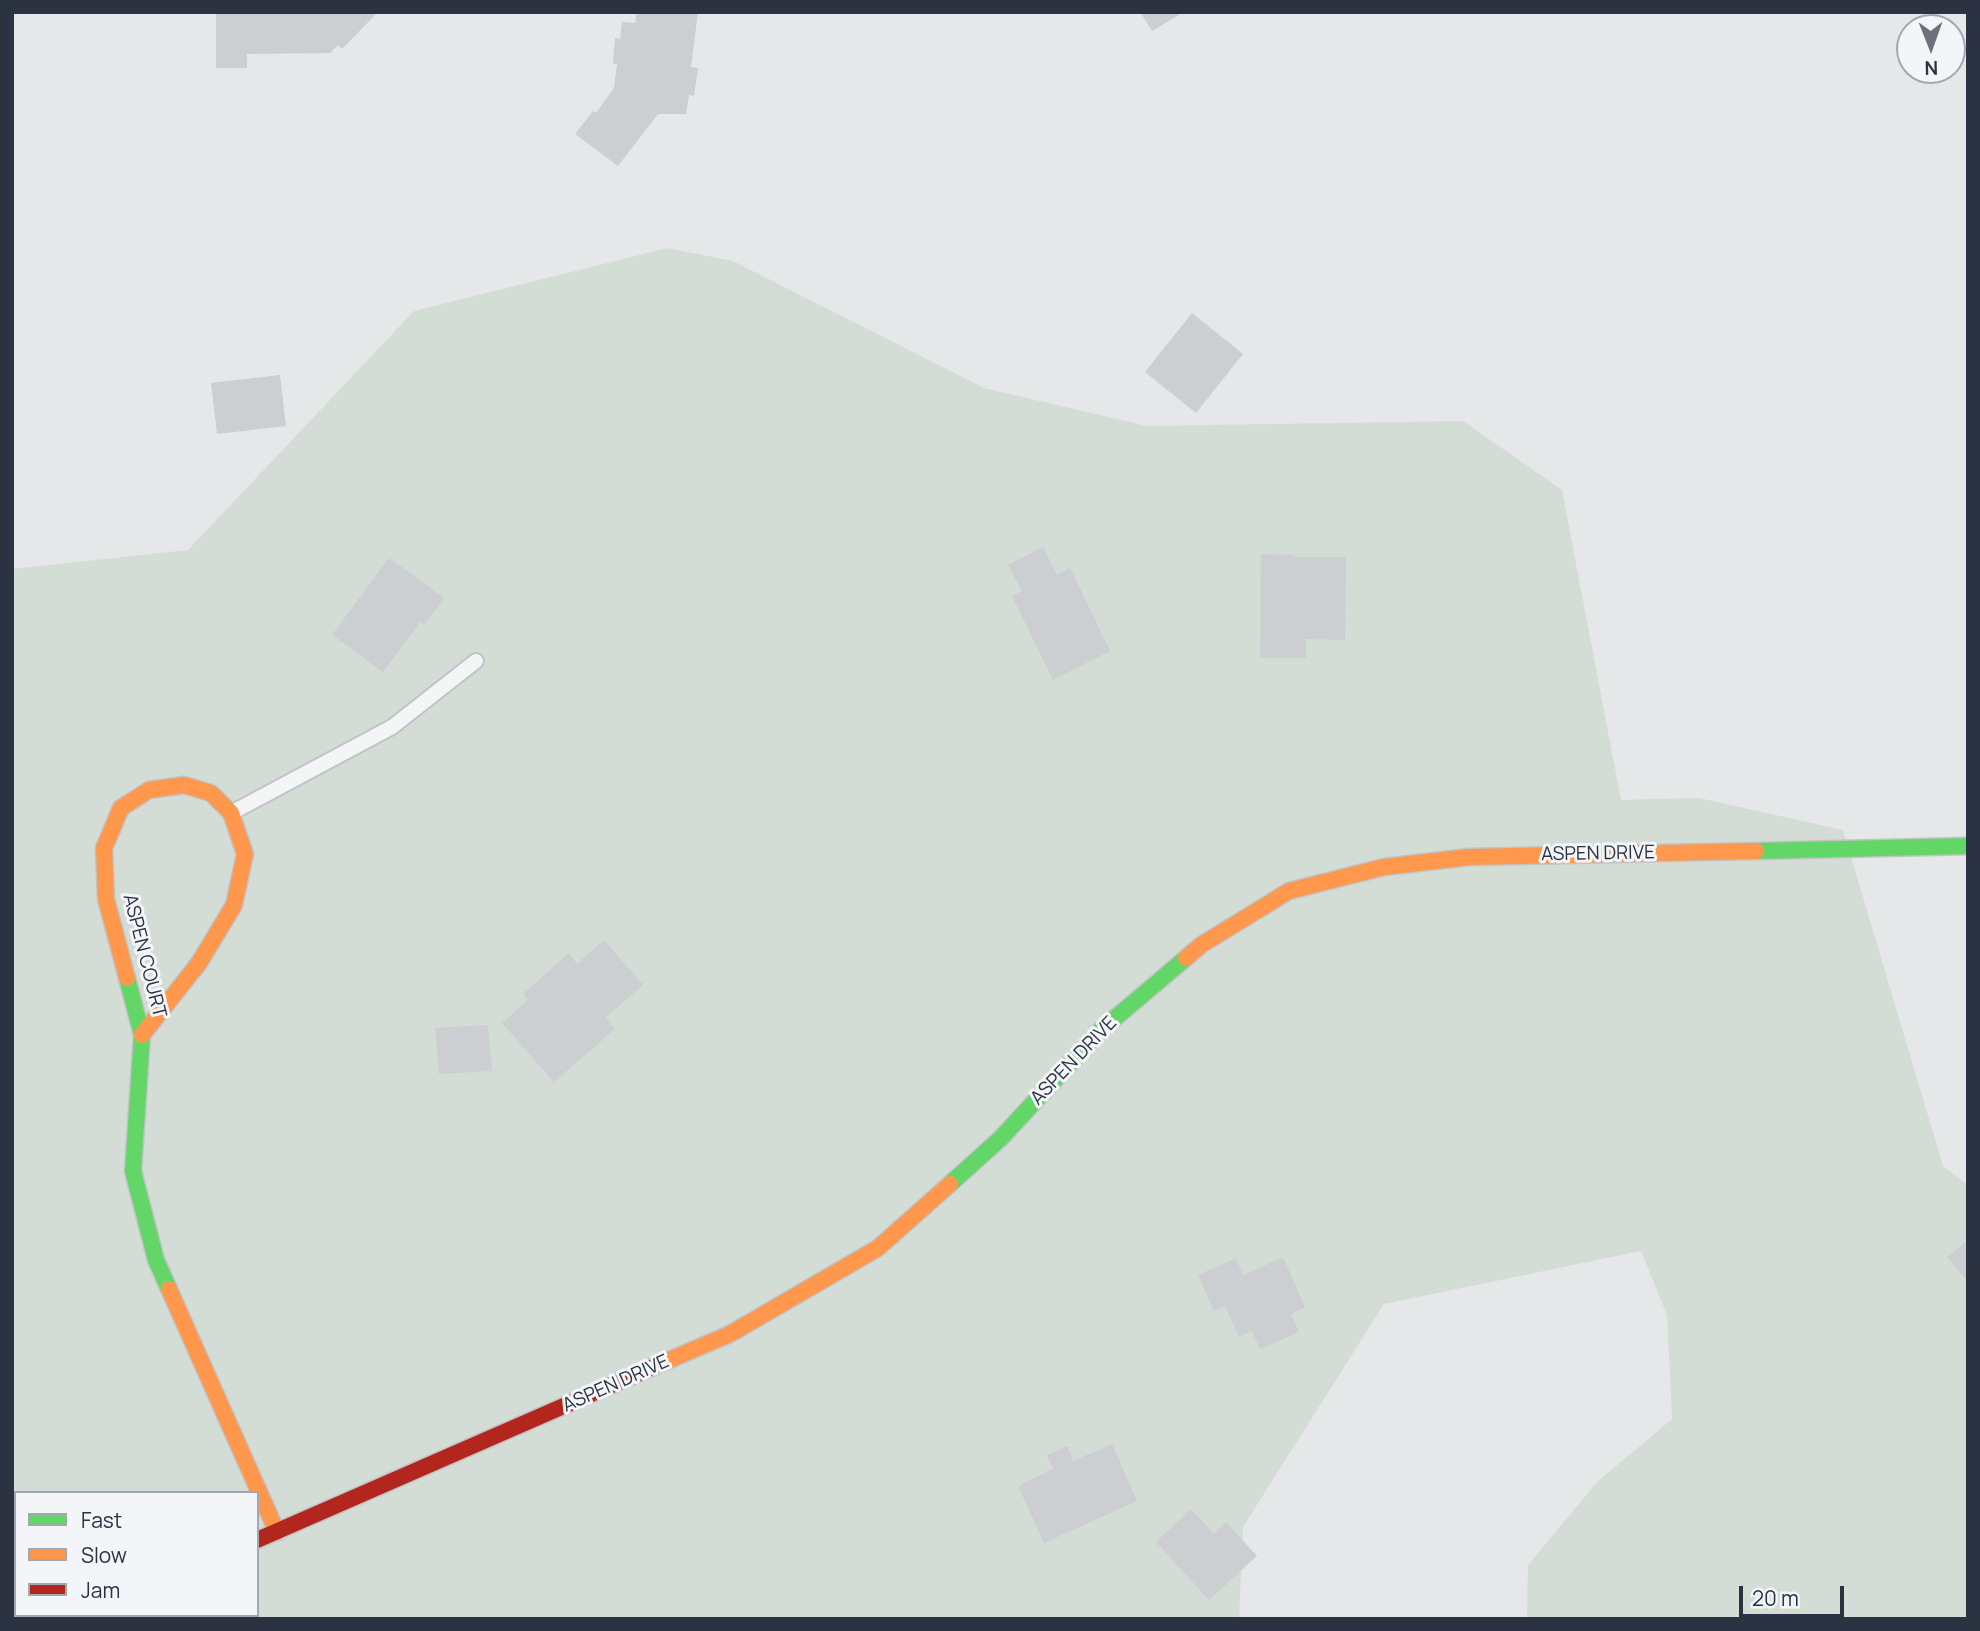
<!DOCTYPE html>
<style>
body{margin:0}
#map{position:relative;width:1980px;height:1631px;overflow:hidden;background:#e5e7e9;font-family:Manrope,sans-serif}
canvas{display:block}
.frame{position:absolute;inset:0;border:14px solid #2b3242;pointer-events:none}
.legend{position:absolute;left:14px;top:1491px;width:245px;height:126px;box-sizing:border-box;background:#f3f5f8;border:2px solid #a3a7af;margin:0;padding:9px 12px;list-style:none;font-size:21px;color:#2b3242}
.legend li{display:flex;align-items:center;gap:14px;height:35px}
.legend b{width:35px;border:2px solid #a3a7af}
.north{position:absolute;left:1896px;top:14px;width:70px;height:70px;box-sizing:border-box;background:#f3f5f8;border:2px solid #a3a7af;border-radius:50%;rotate:179deg;font-size:19px;font-weight:700;line-height:28px;text-align:center;color:#2b3242}
.north::after{content:'';display:block;margin:auto;width:24px;height:32px;background:#6c717c;clip-path:polygon(50% 0,100% 100%,50% 72%,0 100%)}
.scale{position:absolute;left:1739px;top:1586px;width:105px;height:32px;box-sizing:border-box;border:4px solid #2b3242;border-top:0;padding-left:9px;font-size:21px;line-height:24px;white-space:nowrap;color:#2b3242;-webkit-text-stroke:5px #f3f5f8;paint-order:stroke}
</style>
<div id="map">
<canvas width="1980" height="1631"></canvas>
<div class="frame"></div>
<ul class="legend">
<li><b style="height:9px;background:#63d668"></b>Fast</li>
<li><b style="height:9px;background:#ff974d"></b>Slow</li>
<li><b style="height:9px;background:#b3261e"></b>Jam</li>
</ul>
<div class="north">N</div>
<div class="scale">20 m</div>
</div>
<script>
const c = document.querySelector('canvas').getContext('2d');
c.lineJoin = 'round';
function paint(path, color) {
  c.fillStyle = color;
  c.fill(path, 'evenodd');
}
function poly(rows) {
  const path = new Path2D();
  for (const r of rows) {
    path.moveTo(r[0], r[1]);
    for (let i = 2; i < r.length; i += 2) path.lineTo(r[i], r[i + 1]);
  }
  return path;
}
function strokePath(path, color, width, dash) {
  c.strokeStyle = color;
  c.lineWidth = width;
  c.lineCap = dash ? 'butt' : 'round';
  c.setLineDash(dash || []);
  c.stroke(path);
}
function label(font, color, halo, rows, align = 'center') {
  c.font = font + ' Manrope,sans-serif';
  c.lineWidth = 6;
  c.setLineDash([]);
  c.textBaseline = 'middle';
  c.strokeStyle = halo;
  c.fillStyle = color;
  for (const [text, x, y, turn = 0] of rows) {
    c.save();
    c.translate(x, y);
    c.rotate((+turn || 0) * Math.PI / 180);
    c.textAlign = isNaN(turn) ? turn : align;
    if (halo) c.strokeText(text, 0, 0);
    c.fillText(text, 0, 0);
    c.restore();
  }
}
const green = poly([
 [667,248,733,261,984,388,1147,426,1463,421,1562,490,1621,800,1699,798,1843,830,1943,1166,1968,1185,1968,1619,1527,1619,1528,1565,1597,1482,1672,1419,1667,1315,1641,1251,1384,1304,1243,1527,1239,1619,12,1619,12,569,188,550,414,311],
 [16,1493,257,1493,257,1615,16,1615]
]);
const building = poly([
 [216,12,378,12,342,49,338,45,330,53,247,54,247,68,216,68],
 [637,12,698,12,691,67,698,68,694,96,689,95,686,114,658,114,618,166,575,134,593,111,596,113,614,88,617,64,613,64,615,38,620,39,622,22,635,23],
 [1140,12,1184,12,1152,31],
 [1192,313,1243,354,1196,413,1145,372],
 [280,375,286,426,217,434,211,383],
 [1043,547,1057,575,1070,568,1110,651,1053,680,1012,596,1022,591,1008,565],
 [1261,554,1295,555,1294,557,1346,557,1345,640,1306,639,1306,658,1260,658],
 [389,558,444,598,424,625,420,622,383,672,332,635],
 [604,940,643,985,605,1018,615,1029,554,1082,502,1023,528,1000,523,994,569,953,577,964],
 [488,1025,492,1071,439,1074,435,1028],
 [1968,1240,1968,1282,1947,1257],
 [1283,1257,1305,1307,1291,1314,1299,1332,1260,1349,1252,1331,1239,1337,1225,1306,1214,1311,1198,1275,1236,1258,1243,1275],
 [1112,1444,1137,1501,1044,1543,1018,1486,1053,1469,1047,1455,1067,1446,1073,1461],
 [1191,1509,1214,1534,1226,1522,1257,1556,1209,1600,1156,1542]
]);
const lane = poly([
 [233,812,392,727,476,661]
]);
const street = poly([
 [64,1619,73,1615]
]);
const fast = poly([
 [1756,851,1968,846],
 [127,978,142,1035,133,1171,156,1260,169,1289],
 [950,1184,1001,1138,1101,1030,1186,958]
]);
const slow = poly([
 [1186,958,1201,945,1289,891,1384,867,1469,857,1756,851],
 [127,978,106,899,104,848,121,808,149,790,184,785,211,793,231,813,245,854,234,905,199,963,142,1035],
 [169,1289,277,1532],
 [653,1367,730,1334,878,1248,950,1184]
]);
const jam = poly([
 [257,1540,653,1367]
]);
const streetNames = [
 ["ASPEN DRIVE",1598,854,-1],
 ["ASPEN COURT",144,956,76],
 ["ASPEN DRIVE",1074,1061,-46],
 ["ASPEN DRIVE",616,1384,-24]
];
paint(green, '#d4ddd5');
paint(building, '#ccced1');
strokePath(lane, '#c2c3c6', 18);
strokePath(street, '#c2c3c6', 33);
strokePath(fast, '#c2c3c6', 19);
strokePath(slow, '#c2c3c6', 19);
strokePath(jam, '#c2c3c6', 19);
strokePath(lane, '#f4f5f6', 14);
strokePath(street, '#f4f5f6', 30);
strokePath(fast, '#63d668', 16);
strokePath(slow, '#ff974d', 16);
strokePath(jam, '#b3261e', 16);
label('19px', '#2b3242', '#f3f5f8', streetNames);
</script>
